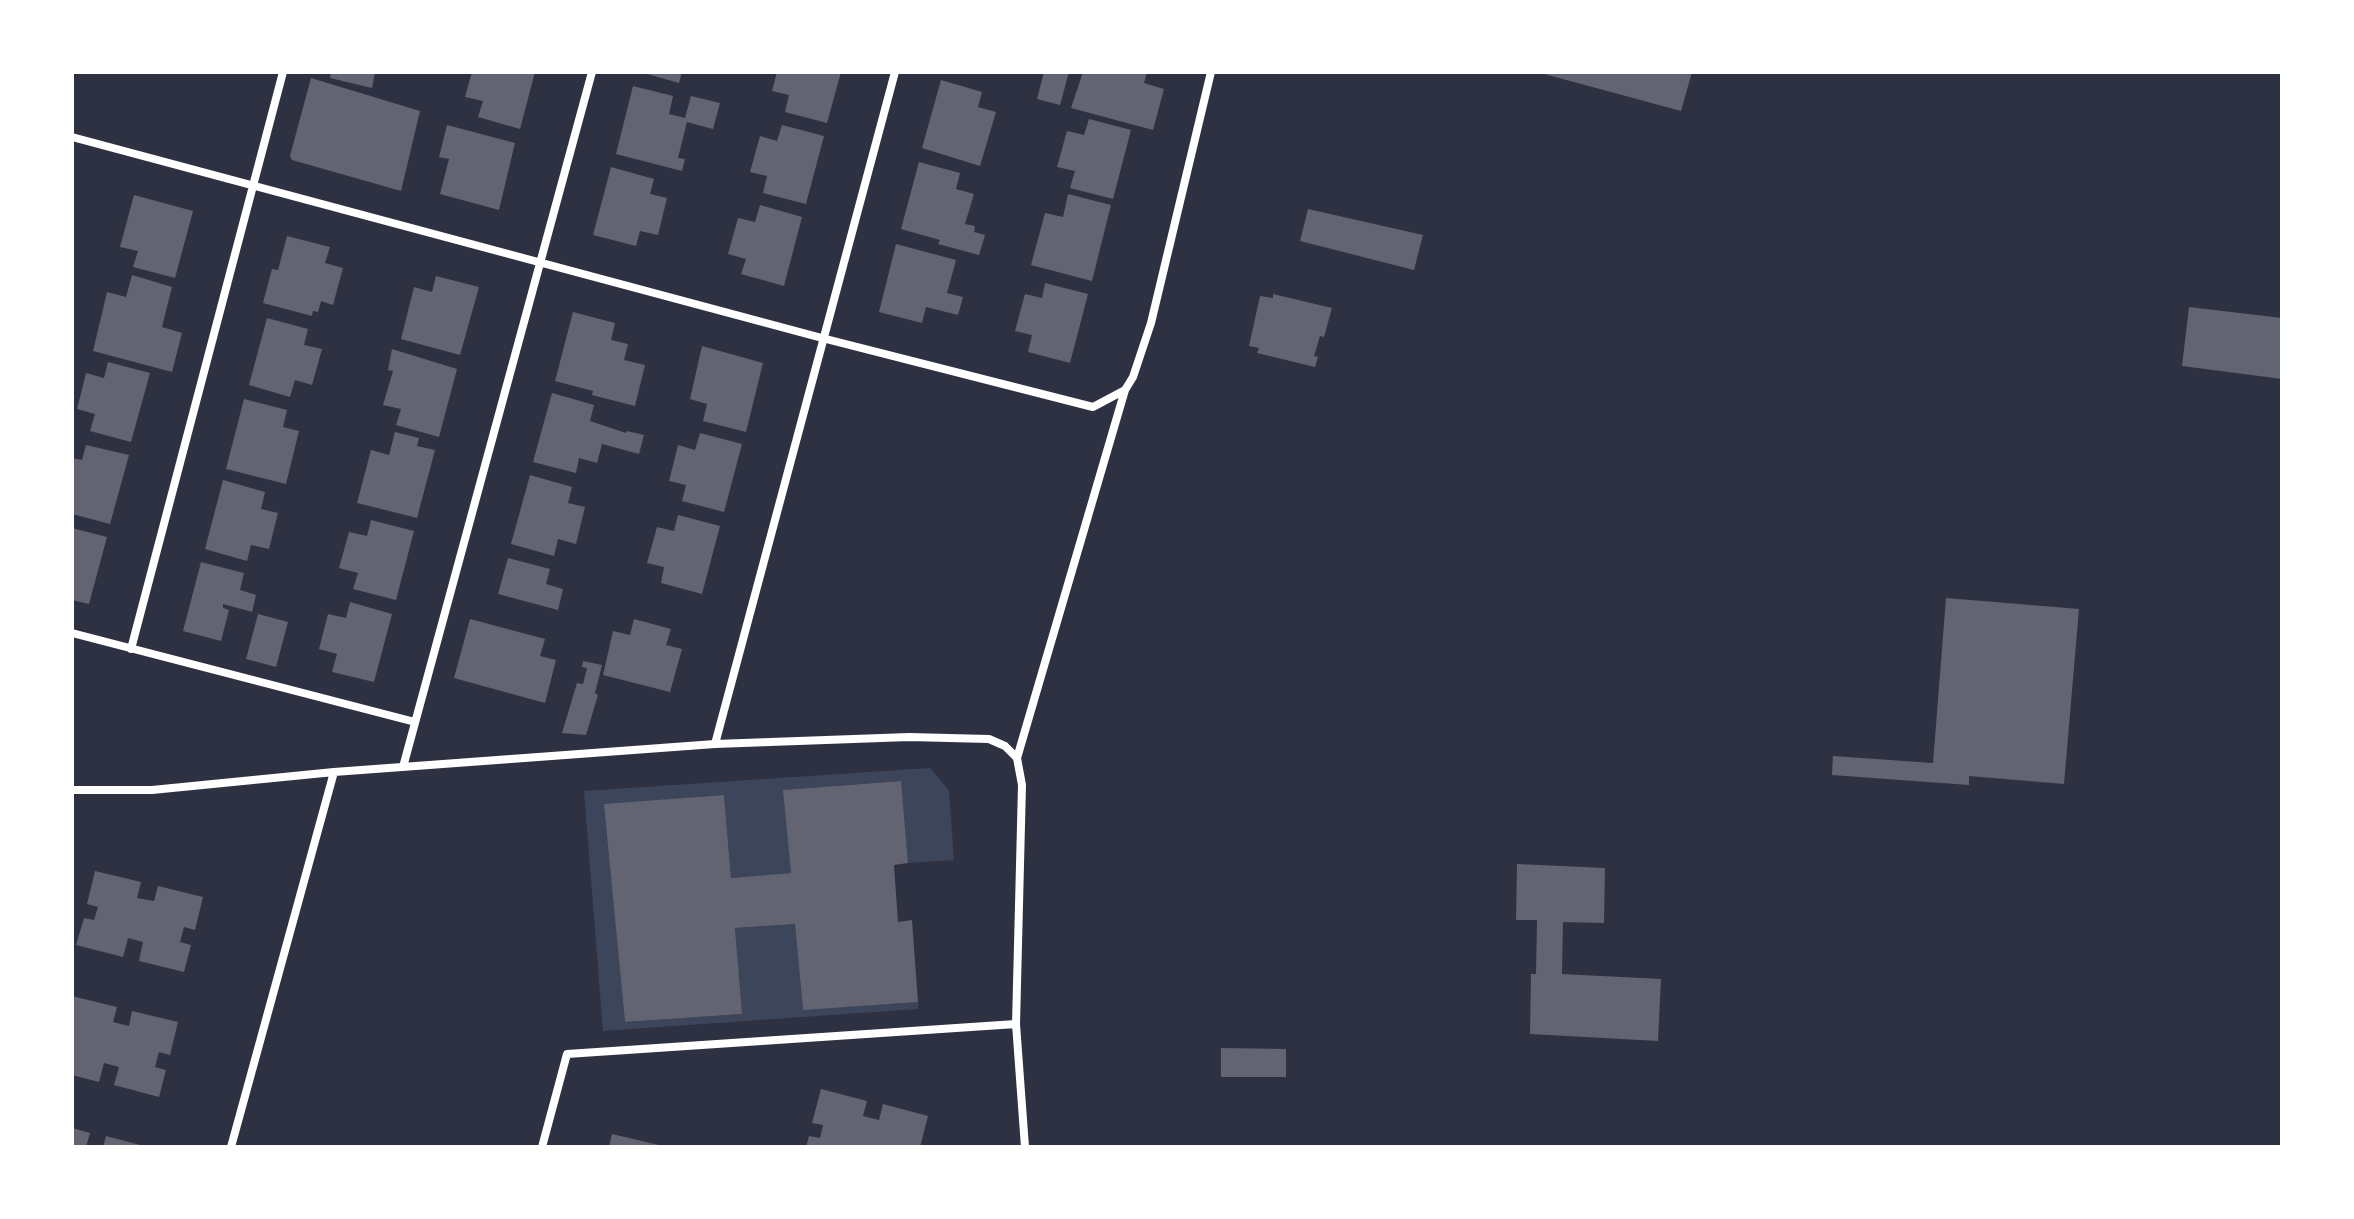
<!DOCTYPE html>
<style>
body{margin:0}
#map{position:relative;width:2354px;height:1219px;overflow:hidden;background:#2d3142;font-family:Roboto,sans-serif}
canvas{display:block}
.frame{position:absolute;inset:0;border:74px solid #fff;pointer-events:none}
</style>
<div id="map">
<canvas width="2354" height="1219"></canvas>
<div class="frame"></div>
</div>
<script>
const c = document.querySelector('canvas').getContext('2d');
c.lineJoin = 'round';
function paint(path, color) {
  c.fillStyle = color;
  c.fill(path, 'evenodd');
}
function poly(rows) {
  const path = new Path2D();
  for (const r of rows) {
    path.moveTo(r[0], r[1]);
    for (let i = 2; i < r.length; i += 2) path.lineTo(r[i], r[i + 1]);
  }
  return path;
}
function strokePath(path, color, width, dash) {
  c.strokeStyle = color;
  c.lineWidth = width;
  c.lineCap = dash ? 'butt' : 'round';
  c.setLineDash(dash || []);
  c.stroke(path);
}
const green = poly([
 [930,768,949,790,954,860,908,863,900,781,784,790,791,873,731,878,724,795,605,805,625,1022,741,1014,735,928,795,924,803,1009,918,1002,918,1009,603,1031,584,791]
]);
const building = poly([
 [331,72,375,72,372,88,330,78],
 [472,72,535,72,520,129,478,117,483,101,465,97],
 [640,72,682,72,679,83],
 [777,72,841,72,827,123,785,112,789,95,772,91],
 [1044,72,1069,72,1060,105,1037,99],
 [1083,72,1147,72,1144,83,1164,89,1153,130,1071,108],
 [1537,72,1692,72,1681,111],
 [311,78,420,111,401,191,292,160,290,156],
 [941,80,982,92,978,107,996,112,980,166,922,148],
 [633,86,673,96,669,114,685,118,691,96,720,103,713,129,687,122,678,158,685,159,682,171,616,154],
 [1089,119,1131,130,1113,199,1070,188,1075,171,1057,167,1067,131,1084,135],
 [447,125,515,143,499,210,440,194,449,159,439,157],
 [782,125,824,136,806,204,763,193,767,176,750,172,760,136,777,141],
 [919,162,960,173,956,189,974,194,965,224,975,226,974,232,985,235,979,255,938,244,940,240,901,229],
 [611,167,654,179,650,194,667,198,658,235,640,231,636,246,593,235],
 [1068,194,1111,205,1092,281,1031,265,1045,213,1063,217],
 [134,195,193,211,175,278,133,267,138,251,120,247],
 [760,205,802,217,784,286,741,274,746,259,728,254,738,218,755,222],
 [1308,209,1423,235,1414,270,1300,241],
 [287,236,330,247,325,263,343,268,333,305,321,301,318,312,313,311,312,316,263,303,272,269,278,270],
 [896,244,956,260,947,293,963,297,958,315,926,307,922,323,879,312],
 [132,275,172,287,162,327,182,333,172,372,93,351,107,292,126,297],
 [436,276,479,287,460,355,401,339,414,287,432,292],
 [1045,283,1088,294,1070,363,1028,352,1032,335,1015,331,1025,294,1042,298],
 [1273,294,1332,308,1324,337,1320,336,1314,356,1318,357,1315,367,1257,353,1259,348,1249,346,1260,296,1273,298],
 [2189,307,2282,318,2282,379,2182,366],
 [573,312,615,323,611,340,628,344,624,360,645,365,635,406,592,395,593,391,555,381],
 [267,318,308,329,304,345,322,349,312,385,295,380,290,397,249,385],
 [702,346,763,363,746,432,703,421,707,404,690,399],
 [392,349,457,369,439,437,396,425,401,409,383,405,393,371,388,370],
 [108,362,150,373,131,442,90,431,95,414,77,409,86,373,104,378],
 [552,393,594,405,590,421,626,433,627,431,644,435,639,454,602,444,597,463,579,458,576,473,533,462],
 [244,399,287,410,283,427,299,431,286,484,226,469],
 [395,432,419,438,417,446,435,450,417,518,357,503,371,450,389,455],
 [700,433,742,444,724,512,682,501,686,485,669,481,678,445,695,450],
 [86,445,129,455,110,524,72,514,72,458,82,460],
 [530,475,572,487,568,503,585,507,576,544,558,539,554,556,511,544],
 [223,480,265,492,261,509,278,513,269,549,251,545,247,561,205,549],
 [678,515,720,526,702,594,661,583,664,567,647,563,657,527,674,531],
 [371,520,414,531,396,600,353,589,358,573,339,568,349,532,367,536],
 [72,528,107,537,89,604,72,600],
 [508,558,550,569,546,584,563,589,558,610,498,594],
 [201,562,244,573,240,590,256,595,252,612,223,604,223,608,229,610,221,641,183,631],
 [1946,598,2079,609,2064,784,1969,776,1969,785,1832,775,1833,756,1933,763],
 [350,602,392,614,374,682,332,672,337,654,319,649,328,614,346,618],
 [258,614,288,622,276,667,246,659],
 [470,619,545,639,540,656,556,660,545,703,454,678],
 [634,619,671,629,666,645,682,649,670,692,603,675,613,631,630,635],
 [583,661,602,665,595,693,598,695,586,735,562,733,577,683,583,684,587,668,582,667],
 [901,781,908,863,894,865,898,922,912,920,918,1002,803,1010,795,924,735,928,742,1014,625,1022,604,804,724,795,731,878,791,873,783,790],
 [1517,864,1605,868,1604,923,1563,922,1562,974,1661,979,1658,1041,1530,1034,1531,974,1536,974,1537,920,1516,920],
 [95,871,141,882,137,898,154,901,158,886,203,897,195,930,184,927,180,942,191,945,184,972,139,961,143,942,128,938,123,957,76,945,84,918,94,920,98,907,87,904],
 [72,996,117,1007,113,1022,129,1026,132,1011,178,1022,170,1055,159,1052,155,1067,166,1070,159,1097,114,1085,119,1067,104,1063,99,1082,72,1075],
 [1221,1048,1286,1049,1286,1077,1221,1077],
 [821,1089,867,1101,863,1116,879,1120,883,1104,928,1116,920,1147,806,1147,809,1136,820,1138,823,1125,812,1123],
 [72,1128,90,1133,86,1147,72,1147],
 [612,1134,663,1146,663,1147,609,1147],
 [106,1136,144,1146,144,1147,103,1147]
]);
const minor = poly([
 [72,137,822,338,1093,407,1125,390,1133,377,1151,323,1211,72],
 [72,633,415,722],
 [131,649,283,72],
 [715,744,895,72],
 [1017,758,1125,390],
 [403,767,592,72],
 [72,790,152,790,334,772,715,744,909,737,989,739,1005,746,1017,758,1022,785,1016,1024,1025,1147],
 [231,1147,334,772],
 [542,1147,567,1054,1016,1024]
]);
paint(green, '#3c4559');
paint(building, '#626471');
strokePath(minor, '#fff', 8);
</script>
